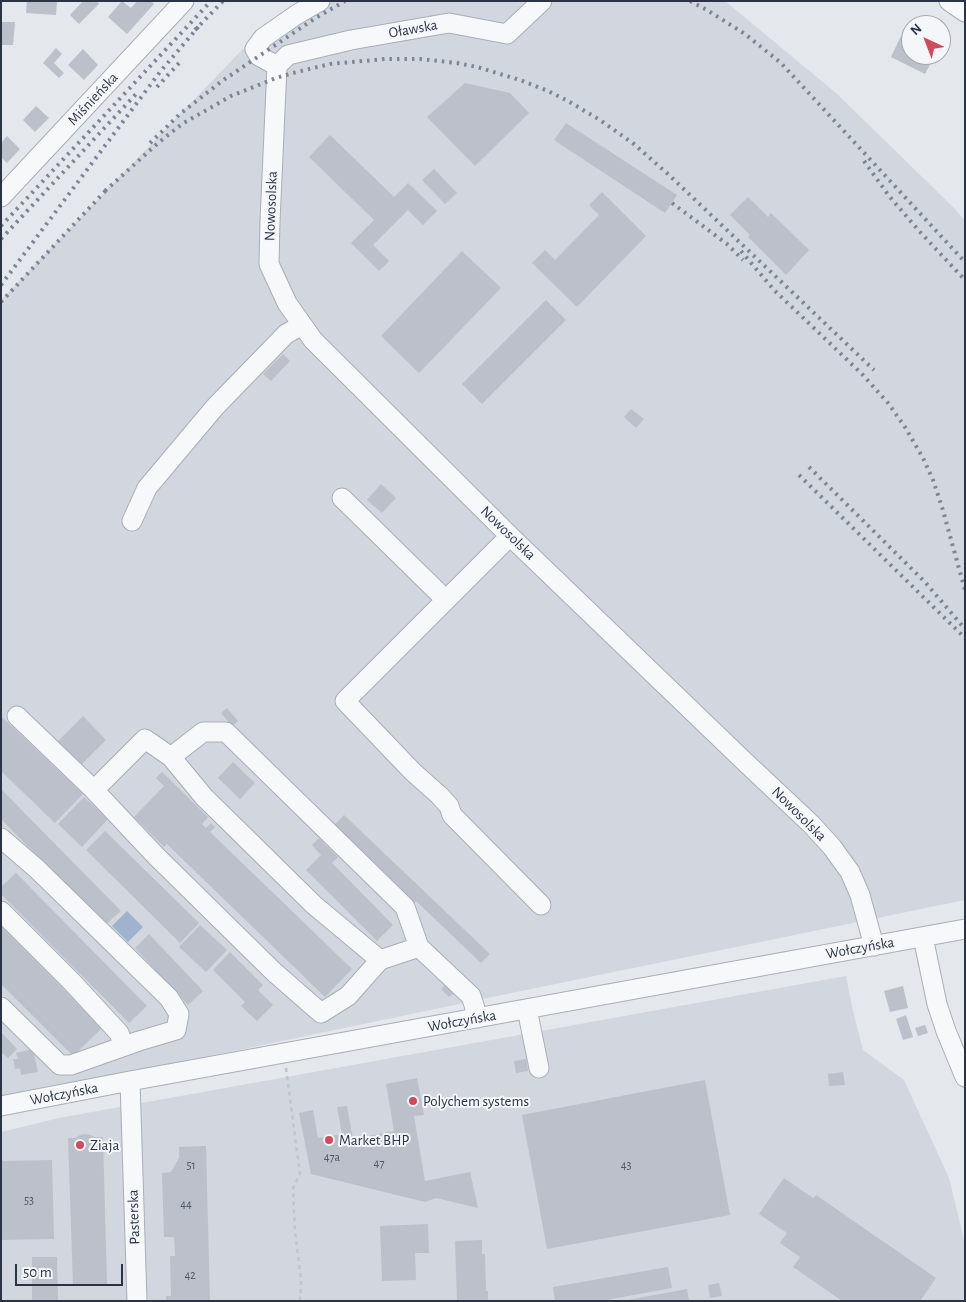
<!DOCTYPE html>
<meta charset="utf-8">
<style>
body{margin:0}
#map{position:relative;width:966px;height:1302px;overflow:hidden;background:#e4e7ec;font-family:"Alegreya Sans",sans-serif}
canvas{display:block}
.frame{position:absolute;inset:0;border:2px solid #2b3445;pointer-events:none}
.north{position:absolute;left:901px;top:15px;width:50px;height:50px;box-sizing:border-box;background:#f4f6f9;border:1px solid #a4a8b1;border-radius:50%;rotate:317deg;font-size:14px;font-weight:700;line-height:20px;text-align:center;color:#2b3445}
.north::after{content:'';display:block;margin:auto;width:18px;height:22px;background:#d1495b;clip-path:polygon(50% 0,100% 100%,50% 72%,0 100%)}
.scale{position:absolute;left:15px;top:1264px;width:108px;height:22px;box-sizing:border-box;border:2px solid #2b3445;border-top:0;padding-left:6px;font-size:15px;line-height:18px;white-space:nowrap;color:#2b3445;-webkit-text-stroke:4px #f4f6f9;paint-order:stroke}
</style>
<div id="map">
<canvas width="966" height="1302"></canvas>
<div class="frame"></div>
<div class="north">N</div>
<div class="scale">50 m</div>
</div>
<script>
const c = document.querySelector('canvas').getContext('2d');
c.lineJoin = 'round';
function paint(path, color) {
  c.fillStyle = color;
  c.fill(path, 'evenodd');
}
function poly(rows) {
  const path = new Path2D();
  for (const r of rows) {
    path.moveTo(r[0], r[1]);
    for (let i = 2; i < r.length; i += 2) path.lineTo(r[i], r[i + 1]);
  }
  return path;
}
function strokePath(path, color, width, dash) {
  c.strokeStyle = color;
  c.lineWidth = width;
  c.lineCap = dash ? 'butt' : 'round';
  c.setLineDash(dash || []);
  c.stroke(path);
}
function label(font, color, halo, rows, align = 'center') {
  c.font = font + ' "Alegreya Sans",sans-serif';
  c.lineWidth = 4;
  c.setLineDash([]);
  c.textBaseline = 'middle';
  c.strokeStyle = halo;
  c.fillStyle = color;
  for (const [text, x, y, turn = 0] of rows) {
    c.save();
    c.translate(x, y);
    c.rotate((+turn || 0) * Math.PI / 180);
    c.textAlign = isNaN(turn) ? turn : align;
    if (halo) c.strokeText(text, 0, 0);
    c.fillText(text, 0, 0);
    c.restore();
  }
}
const built = poly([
 [305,1,725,1,836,93,954,208,965,221,965,900,531,989,210,1056,1,1109,1,300,267,24],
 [846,976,853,1011,863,1050,904,1080,949,1178,965,1244,965,1301,1,1301,1,1132,59,1118]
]);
const water = poly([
 [127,911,143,927,128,942,112,926]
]);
const building = poly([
 [27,1,57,1,56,15,26,13],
 [83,1,97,1,99,4,79,24,70,15],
 [122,1,131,8,137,1,151,1,154,4,127,34,108,17],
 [1,22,15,22,13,45,1,45],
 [901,36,911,41,911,55,935,55,925,74,891,57],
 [56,48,62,54,54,63,64,73,59,78,43,63],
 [83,49,98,65,84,80,68,65],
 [465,83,510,93,529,113,475,166,427,117],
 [36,106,49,118,35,132,23,120],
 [566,123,677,195,665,213,554,140],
 [330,135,394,197,408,183,437,211,423,225,408,210,373,245,389,261,379,271,351,243,374,220,309,157],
 [7,136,20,149,7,163,1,157,1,143],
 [434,169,457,193,445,204,422,180],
 [602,192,646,236,577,307,532,263,545,250,555,260,599,215,589,205],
 [748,197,768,217,771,213,809,250,786,275,748,237,750,235,730,215],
 [462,251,501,288,419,373,381,336],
 [546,300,566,320,482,404,462,384],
 [283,354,290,361,271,381,263,374],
 [631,409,644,419,636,428,624,417],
 [381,484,396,498,382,513,367,500],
 [227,708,238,721,232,726,221,713],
 [1,716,83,794,55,823,1,771],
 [83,716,106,740,81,765,57,742],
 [233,762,255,783,240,799,218,778],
 [162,772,208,817,202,824,206,828,211,823,215,827,210,832,352,969,325,997,167,844,164,847,134,817,164,786,156,778],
 [1,789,121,911,105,925,1,819],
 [84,797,108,819,82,847,58,824],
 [344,815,490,954,481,963,416,901,414,903,333,826],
 [105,831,199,923,180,943,86,850],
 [319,838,338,857,332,863,393,925,377,941,306,870,321,855,312,845],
 [16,873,147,1006,129,1023,1,894,1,887],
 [200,925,227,950,206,972,179,947],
 [1,926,102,1028,73,1056,1,984],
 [149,934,203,991,188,1005,135,948],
 [230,952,263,985,258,990,273,1005,257,1021,241,1006,245,1002,213,970],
 [448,982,456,990,449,997,441,989],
 [903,986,908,1008,890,1012,884,991],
 [906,1015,913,1037,903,1040,896,1019],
 [925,1025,928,1033,918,1036,915,1028],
 [1,1032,17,1049,8,1058,1,1052],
 [33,1049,38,1072,21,1075,20,1068,15,1069,13,1059,18,1059,16,1053],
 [526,1059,528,1071,516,1073,514,1061],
 [843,1072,845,1085,829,1086,828,1074],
 [417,1078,424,1115,414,1116,425,1181,470,1172,478,1208,436,1198,425,1202,311,1174,299,1113,313,1110,318,1138,342,1134,337,1107,347,1106,353,1139,394,1131,386,1084],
 [705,1080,730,1215,547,1249,522,1115],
 [84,1134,91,1135,94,1137,103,1137,107,1284,73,1285,68,1138,76,1138,80,1135],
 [206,1146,210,1301,166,1301,166,1296,171,1296,170,1256,175,1256,174,1237,164,1237,162,1173,171,1172,179,1158,179,1147],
 [52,1160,54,1239,1,1240,1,1161],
 [784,1178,813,1198,816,1195,936,1278,920,1301,842,1301,793,1267,800,1257,780,1243,787,1233,759,1214],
 [428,1224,429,1253,415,1253,416,1280,382,1281,380,1226],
 [482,1240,482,1254,485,1254,486,1291,488,1291,488,1301,457,1301,455,1241],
 [32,1257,57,1257,58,1301,32,1301],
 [668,1267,672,1288,601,1301,555,1301,553,1287],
 [719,1283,722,1296,710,1298,708,1285],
 [687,1289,689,1301,628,1301,628,1300]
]);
const path = poly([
 [286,1068,300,1174,293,1188,295,1232,301,1279,300,1301]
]);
const minor = poly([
 [949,1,965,12],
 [277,66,270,221,269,264,287,303,313,340,510,536,744,761,811,824,832,847,850,872,860,895,874,946],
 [277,66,288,55,351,40,449,23,507,34,542,1],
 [277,66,259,56,255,49,263,38,296,15,320,1],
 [1,197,184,1],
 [342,498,446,600],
 [132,521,147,488,215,407,286,334,302,325],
 [510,536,345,701,413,772,439,795,449,806,452,815,541,905],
 [17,716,94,790,156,856,274,972,321,1013,348,996,380,960,419,947],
 [171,757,204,797,314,905,380,960],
 [94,790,145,739,171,757,203,732,226,732,405,907,419,947,471,996,474,1005,477,1018],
 [1,838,37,869,169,998,179,1014,176,1030,139,1041,71,1065,60,1065,1,1007],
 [1,911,72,982,119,1033,124,1046],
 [923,937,937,1004,946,1031,965,1077],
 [527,1009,539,1068],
 [130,1081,137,1301],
 [1,1106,130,1081,965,929]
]);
const rail = poly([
 [690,1,707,10,745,34,781,63,965,262],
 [195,30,223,1],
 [157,87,181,61],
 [150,143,180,114,222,81,314,19,345,1],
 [864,161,889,196,920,232,965,280],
 [105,191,158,143,182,124,231,96,276,78,293,73,330,64,385,59,420,59,457,63,477,67,520,80,548,91,568,101,600,120,634,144,669,175,874,370],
 [672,203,727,244,743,260],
 [1,226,211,1],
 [1,239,137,93],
 [741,251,774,290,862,374,888,403,905,427,923,458,933,480,942,507,965,590],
 [1,285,160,72,199,26],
 [1,302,109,187],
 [809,467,925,582,965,629],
 [799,475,965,638]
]);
const markers = [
 [413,1101,5,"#d1495b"],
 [329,1140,5,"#d1495b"],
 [80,1145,5,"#d1495b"]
];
const numberNames = [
 ["47a",332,1157],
 ["47",379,1163],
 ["51",191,1165],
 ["43",626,1165],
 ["53",29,1200],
 ["44",186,1204],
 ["42",190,1275]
];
const streetNames = [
 ["Oławska",413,29,-10],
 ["Miśnieńska",93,99,-47],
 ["Nowosolska",271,206,-88],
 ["Nowosolska",508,533,44],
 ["Nowosolska",799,814,45],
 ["Wołczyńska",860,948,-10],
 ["Wołczyńska",462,1021,-10],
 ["Wołczyńska",64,1094,-11],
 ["Pasterska",134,1217,-92]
];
const poiNames = [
 ["Polychem systems",423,1101],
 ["Market BHP",339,1140],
 ["Ziaja",90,1145]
];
paint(built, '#d2d6de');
paint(water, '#9fb4cc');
paint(building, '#bbc0ca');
strokePath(minor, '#a9aeb7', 21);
strokePath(path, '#c2c5cb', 2.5, [4, 4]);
strokePath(minor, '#f7f8fa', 19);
strokePath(rail, '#7d8696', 4, [2.5, 5]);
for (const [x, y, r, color] of markers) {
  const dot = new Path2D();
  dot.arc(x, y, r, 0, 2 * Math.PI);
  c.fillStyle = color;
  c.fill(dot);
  strokePath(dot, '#f4f6f9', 2);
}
label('12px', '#4f5766', null, numberNames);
label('15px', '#2b3445', '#f4f6f9', streetNames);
label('15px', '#2b3445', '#f4f6f9', poiNames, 'left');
</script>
